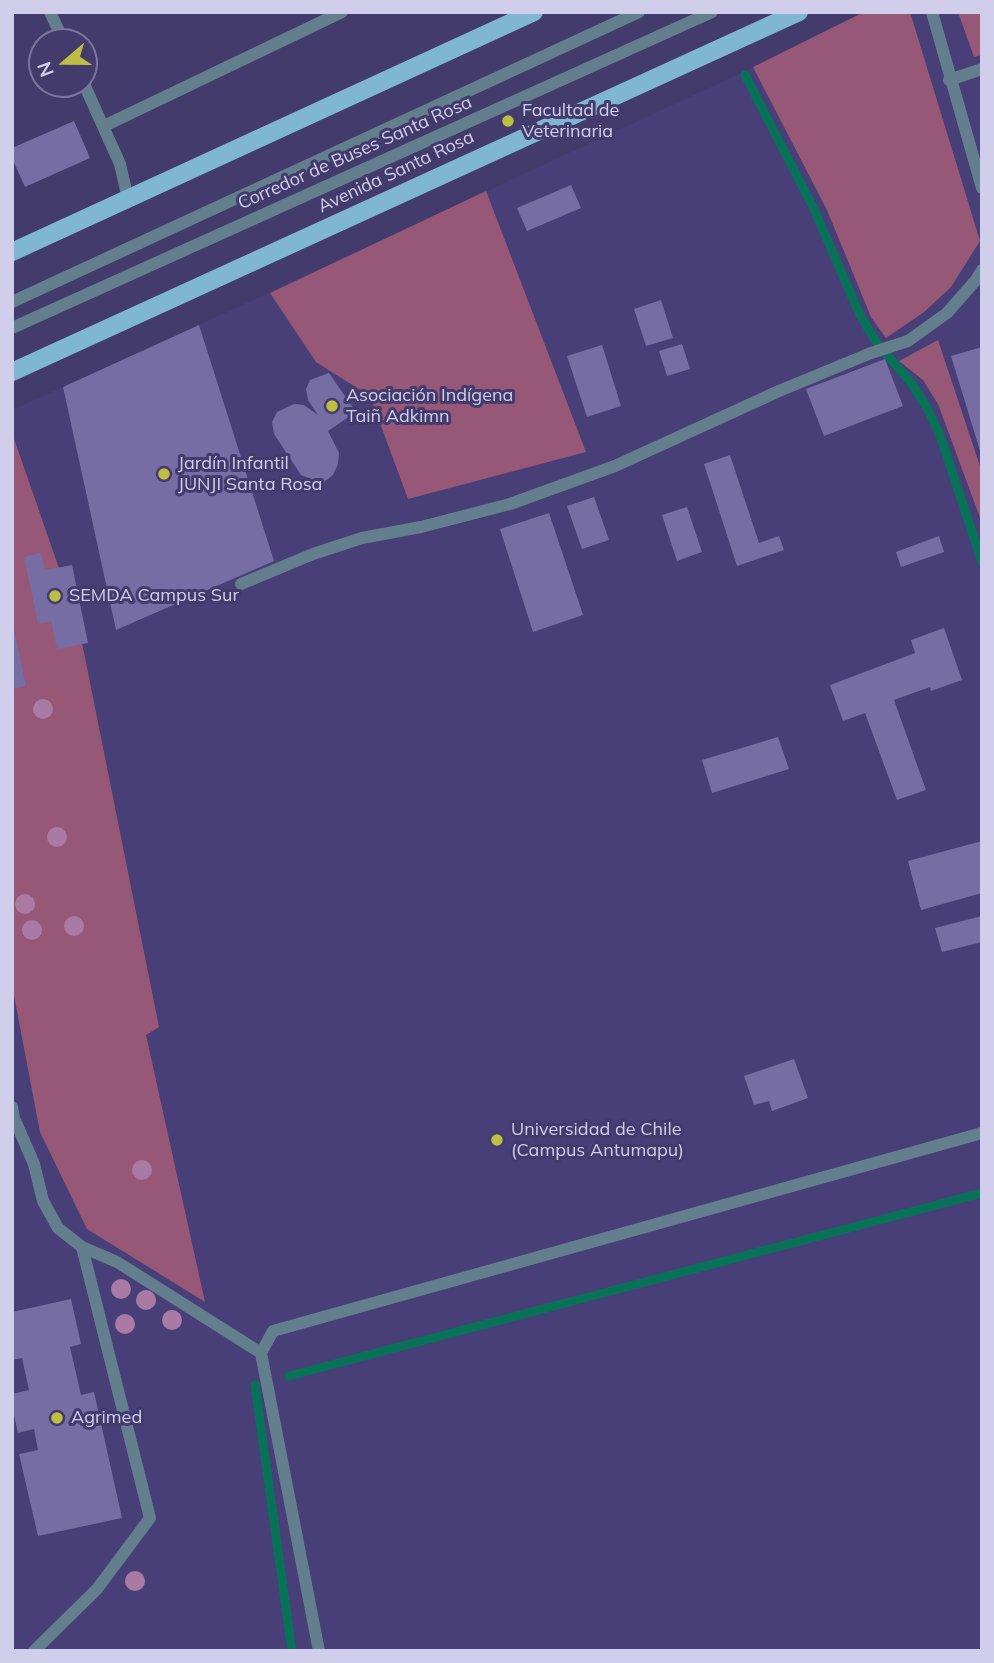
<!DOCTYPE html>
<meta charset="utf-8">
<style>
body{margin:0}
#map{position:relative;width:994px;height:1663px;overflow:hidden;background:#433b6c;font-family:Mulish,sans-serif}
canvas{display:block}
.frame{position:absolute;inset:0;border:14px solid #d1ceec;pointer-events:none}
.north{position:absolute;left:28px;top:28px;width:70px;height:70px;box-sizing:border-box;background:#433b6c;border:2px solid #7c769f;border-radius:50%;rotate:250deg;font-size:19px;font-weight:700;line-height:28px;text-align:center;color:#d1ceec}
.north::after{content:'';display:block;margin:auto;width:24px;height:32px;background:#bebf42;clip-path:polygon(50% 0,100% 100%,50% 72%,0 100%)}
</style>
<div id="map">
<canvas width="994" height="1663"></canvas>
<div class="frame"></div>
<div class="north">N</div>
</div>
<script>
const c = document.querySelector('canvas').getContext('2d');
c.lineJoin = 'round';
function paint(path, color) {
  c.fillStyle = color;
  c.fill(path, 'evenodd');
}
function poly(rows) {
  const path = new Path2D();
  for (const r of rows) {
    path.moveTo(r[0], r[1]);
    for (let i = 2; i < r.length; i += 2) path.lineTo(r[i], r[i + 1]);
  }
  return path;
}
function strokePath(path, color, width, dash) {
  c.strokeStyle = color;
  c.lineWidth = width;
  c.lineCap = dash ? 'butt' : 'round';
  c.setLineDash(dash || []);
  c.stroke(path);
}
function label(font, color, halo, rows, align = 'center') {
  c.font = font + ' Mulish,sans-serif';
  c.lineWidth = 6;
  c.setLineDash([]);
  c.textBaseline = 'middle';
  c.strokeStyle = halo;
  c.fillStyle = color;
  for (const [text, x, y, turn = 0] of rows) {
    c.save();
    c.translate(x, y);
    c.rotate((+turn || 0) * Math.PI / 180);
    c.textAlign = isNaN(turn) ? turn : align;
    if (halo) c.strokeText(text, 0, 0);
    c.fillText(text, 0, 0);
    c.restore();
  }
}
const built = poly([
 [864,12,982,12,982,1651,12,1651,12,410,63,387,116,629,274,561,199,325,741,73]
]);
const green = poly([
 [864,12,910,12,980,241,951,287,924,312,886,338,871,317,827,210,753,67],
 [958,12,982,12,982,55,974,57],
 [486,191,586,452,408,499,370,396,316,362,270,293],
 [938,340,982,472,982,523,938,404,923,380,899,361],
 [12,433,78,623,159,1027,146,1035,205,1302,87,1229,40,1132,12,985]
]);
const stream = poly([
 [745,75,813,207,860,315,877,343,912,384,927,408,940,435,982,562],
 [289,1376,982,1193],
 [255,1385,292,1651]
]);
const building = poly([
 [74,121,90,158,25,187,12,158,12,148],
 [571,185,581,208,527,231,517,208],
 [661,300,673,338,646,346,634,309],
 [199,325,274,561,116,630,63,387],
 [682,344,690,369,667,376,659,351],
 [602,345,621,406,587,417,567,356],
 [982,347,982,454,981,454,951,356],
 [885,359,903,406,824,436,806,389],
 [329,373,356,412,328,431,339,453,338,464,333,475,324,482,314,480,301,475,274,434,272,422,277,412,294,404,304,405,318,415,308,400,306,389,310,380],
 [730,455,759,543,779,536,784,550,737,566,704,464],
 [594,497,609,540,582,549,567,506],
 [687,507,702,552,677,561,662,515],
 [549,513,583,615,533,632,500,529],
 [939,536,944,552,901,567,896,552],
 [41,553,45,570,72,565,88,643,57,649,51,621,38,624,24,557],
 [12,619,26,686,12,689],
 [944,628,962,680,931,691,930,687,894,700,926,790,897,800,865,713,843,721,830,685,915,653,911,640],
 [778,737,789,769,712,793,702,760],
 [982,841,982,893,921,910,908,861],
 [982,916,982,942,942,952,935,928],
 [794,1059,808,1098,772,1111,769,1101,754,1105,744,1076],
 [71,1299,81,1344,70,1347,81,1395,94,1392,122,1518,38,1536,19,1454,38,1450,34,1429,18,1433,12,1406,12,1394,29,1390,22,1358,12,1360,12,1312]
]);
const lane = poly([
 [50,12,64,42],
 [932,12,982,188],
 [949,80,982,69],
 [84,84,120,164,128,199],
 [104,126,342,12],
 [12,302,639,12],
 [12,328,712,12],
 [241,584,313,554,362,538,421,527,510,504,615,466,779,391,871,353,908,341,947,313,976,280,982,270],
 [12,1107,14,1118,34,1164,43,1201,58,1228,82,1247,117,1262,261,1353,273,1331,982,1133],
 [261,1353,319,1651],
 [34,1651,97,1589,150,1518,82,1247]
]);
const primary = poly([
 [12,252,534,12],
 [12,372,799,12]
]);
const trees = [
 [43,709],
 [57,837],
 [25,904],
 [74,926],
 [32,930],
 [142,1170],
 [121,1289],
 [146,1300],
 [172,1320],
 [125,1324],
 [135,1581]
];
const markers = [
 [508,121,7,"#bebf42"],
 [332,406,7,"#bebf42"],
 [164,474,7,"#bebf42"],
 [55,596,7,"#bebf42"],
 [497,1140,7,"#bebf42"],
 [57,1418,7,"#bebf42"]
];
const poiNames = [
 ["Facultad de",522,111],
 ["Veterinaria",522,132],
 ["Asociación Indígena",346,396],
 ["Taiñ Adkimn",346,417],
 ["Jardín Infantil",178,464],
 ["JUNJI Santa Rosa",178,485],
 ["SEMDA Campus Sur",69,596],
 ["Universidad de Chile",511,1130],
 ["(Campus Antumapu)",511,1151],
 ["Agrimed",71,1418]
];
const streetNames = [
 ["Corredor de Buses Santa Rosa",355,153,-24],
 ["Avenida Santa Rosa",396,172,-25]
];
paint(built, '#493f78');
paint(green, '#965876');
strokePath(stream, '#077258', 9);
paint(building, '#756da3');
strokePath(lane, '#637e8c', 12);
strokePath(primary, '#7fb7d2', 18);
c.fillStyle = '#a87aa4';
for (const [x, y] of trees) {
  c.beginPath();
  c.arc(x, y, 10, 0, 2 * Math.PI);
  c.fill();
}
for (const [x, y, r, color] of markers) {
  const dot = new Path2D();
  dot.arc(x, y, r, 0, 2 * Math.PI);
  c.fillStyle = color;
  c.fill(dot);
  strokePath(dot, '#433b6c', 2.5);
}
label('18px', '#d1ceec', '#433b6c', poiNames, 'left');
label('18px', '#d1ceec', '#433b6c', streetNames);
</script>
